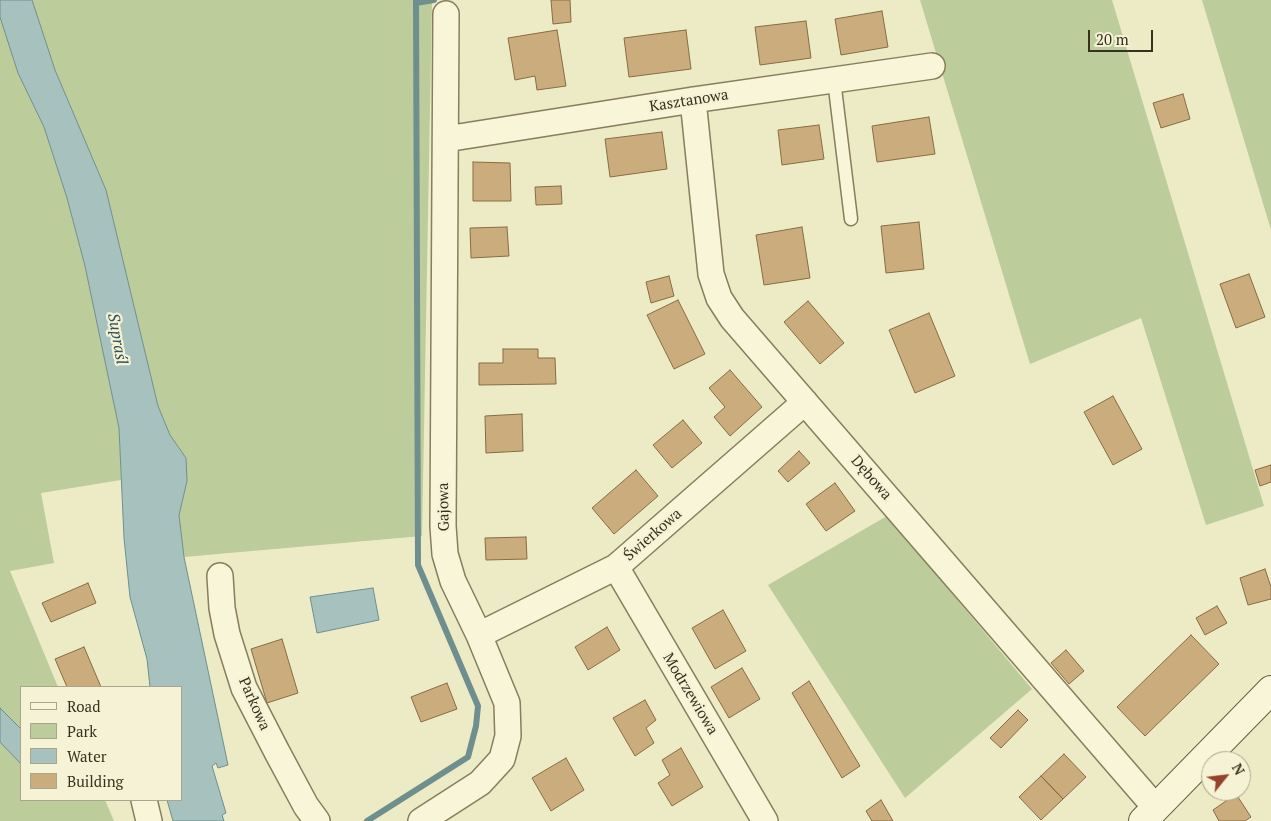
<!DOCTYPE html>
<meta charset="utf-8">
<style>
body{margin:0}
#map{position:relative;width:1271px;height:821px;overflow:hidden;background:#edeac6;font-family:"PT Serif",serif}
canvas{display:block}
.legend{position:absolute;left:20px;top:686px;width:162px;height:115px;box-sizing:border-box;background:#f5f2d5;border:1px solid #aaa58c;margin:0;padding:6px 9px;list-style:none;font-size:15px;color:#39311f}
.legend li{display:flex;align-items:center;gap:10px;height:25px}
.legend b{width:25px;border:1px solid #aaa58c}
.north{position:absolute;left:1201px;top:751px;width:50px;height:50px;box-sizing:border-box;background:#f5f2d5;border:1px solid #aaa58c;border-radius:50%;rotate:61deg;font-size:14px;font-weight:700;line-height:20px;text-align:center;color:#39311f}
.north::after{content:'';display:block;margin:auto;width:18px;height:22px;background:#96422d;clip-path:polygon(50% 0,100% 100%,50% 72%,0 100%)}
.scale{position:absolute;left:1088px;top:30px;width:65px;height:22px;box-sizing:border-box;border:2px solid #39311f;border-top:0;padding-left:6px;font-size:15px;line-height:18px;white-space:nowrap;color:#39311f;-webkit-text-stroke:4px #f5f2d5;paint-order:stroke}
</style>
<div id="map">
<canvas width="1271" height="821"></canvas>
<ul class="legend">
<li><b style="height:6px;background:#f8f5d9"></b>Road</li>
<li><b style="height:14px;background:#bccc9a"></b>Park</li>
<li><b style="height:14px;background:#a7c1bf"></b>Water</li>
<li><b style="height:14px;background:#cbad7d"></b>Building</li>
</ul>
<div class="north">N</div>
<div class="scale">20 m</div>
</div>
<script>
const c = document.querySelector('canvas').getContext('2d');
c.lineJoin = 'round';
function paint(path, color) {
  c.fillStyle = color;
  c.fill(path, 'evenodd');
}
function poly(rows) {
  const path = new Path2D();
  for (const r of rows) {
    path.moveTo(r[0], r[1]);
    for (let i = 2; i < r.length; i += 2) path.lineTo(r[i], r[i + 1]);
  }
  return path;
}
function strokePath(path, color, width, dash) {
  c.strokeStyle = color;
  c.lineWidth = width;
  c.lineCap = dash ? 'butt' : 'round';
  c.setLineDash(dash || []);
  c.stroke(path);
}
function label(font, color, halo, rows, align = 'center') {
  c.font = font + ' "PT Serif",serif';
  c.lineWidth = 4.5;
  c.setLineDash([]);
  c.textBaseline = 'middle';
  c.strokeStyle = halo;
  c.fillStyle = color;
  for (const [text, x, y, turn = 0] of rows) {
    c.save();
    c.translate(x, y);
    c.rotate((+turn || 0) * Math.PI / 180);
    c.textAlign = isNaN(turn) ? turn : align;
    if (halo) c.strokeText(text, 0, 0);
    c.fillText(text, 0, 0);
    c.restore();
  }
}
const green = poly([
 [32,0,432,0,422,536,184,557,179,515,187,481,186,458,170,435,158,406,106,190,55,70],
 [920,0,1112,0,1264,506,1206,525,1141,318,1030,364],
 [1202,0,1271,0,1271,230],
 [0,17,18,73,44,127,67,198,85,266,119,428,121,480,41,493,54,563,10,571,58,687,21,687,21,800,105,800,114,821,0,821],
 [887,516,1032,689,905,798,768,585]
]);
const water = poly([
 [0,0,32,0,55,70,106,190,158,406,170,435,186,458,187,481,179,515,184,557,228,765,218,768,216,763,212,766,226,813,222,815,224,821,173,821,167,800,181,800,181,687,150,687,147,659,130,597,124,538,119,428,85,266,67,198,44,127,18,73,0,17,0,0],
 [373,588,379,620,317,633,310,597,373,588],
 [0,708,21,729,21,764,0,742,0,708]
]);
const stream = poly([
 [416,3,434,0],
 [367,821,468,757,476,726,478,706,418,565,416,0]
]);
const building = poly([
 [551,0,570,0,571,22,553,24,551,0],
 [882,11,888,47,841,55,835,19,882,11],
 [806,21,811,58,760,65,755,27,806,21],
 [557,30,566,86,537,90,535,76,515,80,508,38,557,30],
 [686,30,691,69,629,77,624,38,686,30],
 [1183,94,1190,119,1161,128,1153,103,1183,94],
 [929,117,935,154,877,162,872,126,929,117],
 [819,125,824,159,782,165,778,130,819,125],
 [662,132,667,169,610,177,605,139,662,132],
 [473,162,510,163,511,201,473,201,473,162],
 [561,186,562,204,536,205,535,187,561,186],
 [919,222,924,269,886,273,881,226,919,222],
 [507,227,509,256,471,258,470,228,507,227],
 [802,227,810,278,764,285,756,235,802,227],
 [1249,274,1265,317,1236,328,1220,284,1249,274],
 [669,276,674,296,651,303,646,282,669,276],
 [678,300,705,354,674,369,647,315,678,300],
 [808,301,844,343,820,364,784,322,808,301],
 [929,313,955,376,915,393,889,330,929,313],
 [503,349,538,349,538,358,555,358,556,384,479,385,479,363,503,363,503,349],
 [730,370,762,407,730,436,714,417,725,407,709,388,730,370],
 [1113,396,1142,449,1113,465,1084,412,1113,396],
 [522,414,523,451,486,453,485,416,522,414],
 [683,420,702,443,672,468,653,445,683,420],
 [799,451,810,463,788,482,778,471,799,451],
 [1271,465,1271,482,1260,486,1255,470,1271,465],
 [636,470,658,496,614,534,592,508,636,470],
 [835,483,855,511,826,531,806,504,835,483],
 [526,537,527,559,486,560,485,538,526,537],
 [1265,569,1271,587,1271,599,1248,605,1240,578,1265,569],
 [88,583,96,603,51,622,42,603,88,583],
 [1217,606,1227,623,1205,635,1196,618,1217,606],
 [723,610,746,651,715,669,692,628,723,610],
 [607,627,620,650,588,670,575,647,607,627],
 [1191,635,1219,664,1145,736,1117,707,1191,635],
 [282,639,298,693,267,703,251,649,282,639],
 [84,647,101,687,67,687,55,659,84,647],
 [1066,650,1084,671,1069,684,1051,663,1066,650],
 [742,668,760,699,729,718,711,687,742,668],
 [809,681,860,766,842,778,792,693,809,681],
 [447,683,457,709,421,722,411,697,447,683],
 [645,700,656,720,646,728,654,743,635,756,613,718,645,700],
 [1018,710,1028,720,1001,748,990,738,1018,710],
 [681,748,703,787,672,806,658,783,670,775,662,760,681,748],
 [1064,754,1086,777,1063,799,1041,776,1064,754],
 [566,758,584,790,551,811,532,778,566,758],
 [1041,776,1063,799,1041,820,1019,797,1041,776],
 [1236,794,1251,817,1245,821,1219,821,1213,810,1236,794],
 [881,800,893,821,872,821,866,811,881,800]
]);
const lane = poly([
 [834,80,851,219]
]);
const street = poly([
 [693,100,711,274,719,298,732,318,1156,808],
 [446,139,693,100,932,66],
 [616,567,765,821],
 [220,576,222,608,227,634,244,688,277,752,306,806,317,821],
 [479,635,616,567,805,402],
 [144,800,149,821],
 [421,821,480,783,502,759,508,736,507,703,479,635,453,581,445,554,443,526,446,14]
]);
const secondary = poly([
 [1143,821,1271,690]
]);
const streetNames = [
 ["Kasztanowa",689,101,-9],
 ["Dębowa",871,478,49],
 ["Gajowa",444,507,-91],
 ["Świerkowa",653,535,-41],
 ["Modrzewiowa",690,694,59],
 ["Parkowa",254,704,66]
];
const waterNames = [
 ["Supraśl",117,339,80]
];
paint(green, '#bccc9a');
paint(water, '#a7c1bf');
strokePath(water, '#6e8f8e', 1);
strokePath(stream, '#6e8f8e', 6);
paint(building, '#cbad7d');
strokePath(building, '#876c42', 1);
strokePath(lane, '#887d5c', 15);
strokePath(street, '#887d5c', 28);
strokePath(secondary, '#6a5e3f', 30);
strokePath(lane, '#f8f5d9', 12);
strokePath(street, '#f8f5d9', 25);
strokePath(secondary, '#f8f5d9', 28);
label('15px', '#39311f', '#f5f2d5', streetNames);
label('italic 16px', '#2f5358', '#f5f2d5', waterNames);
</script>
